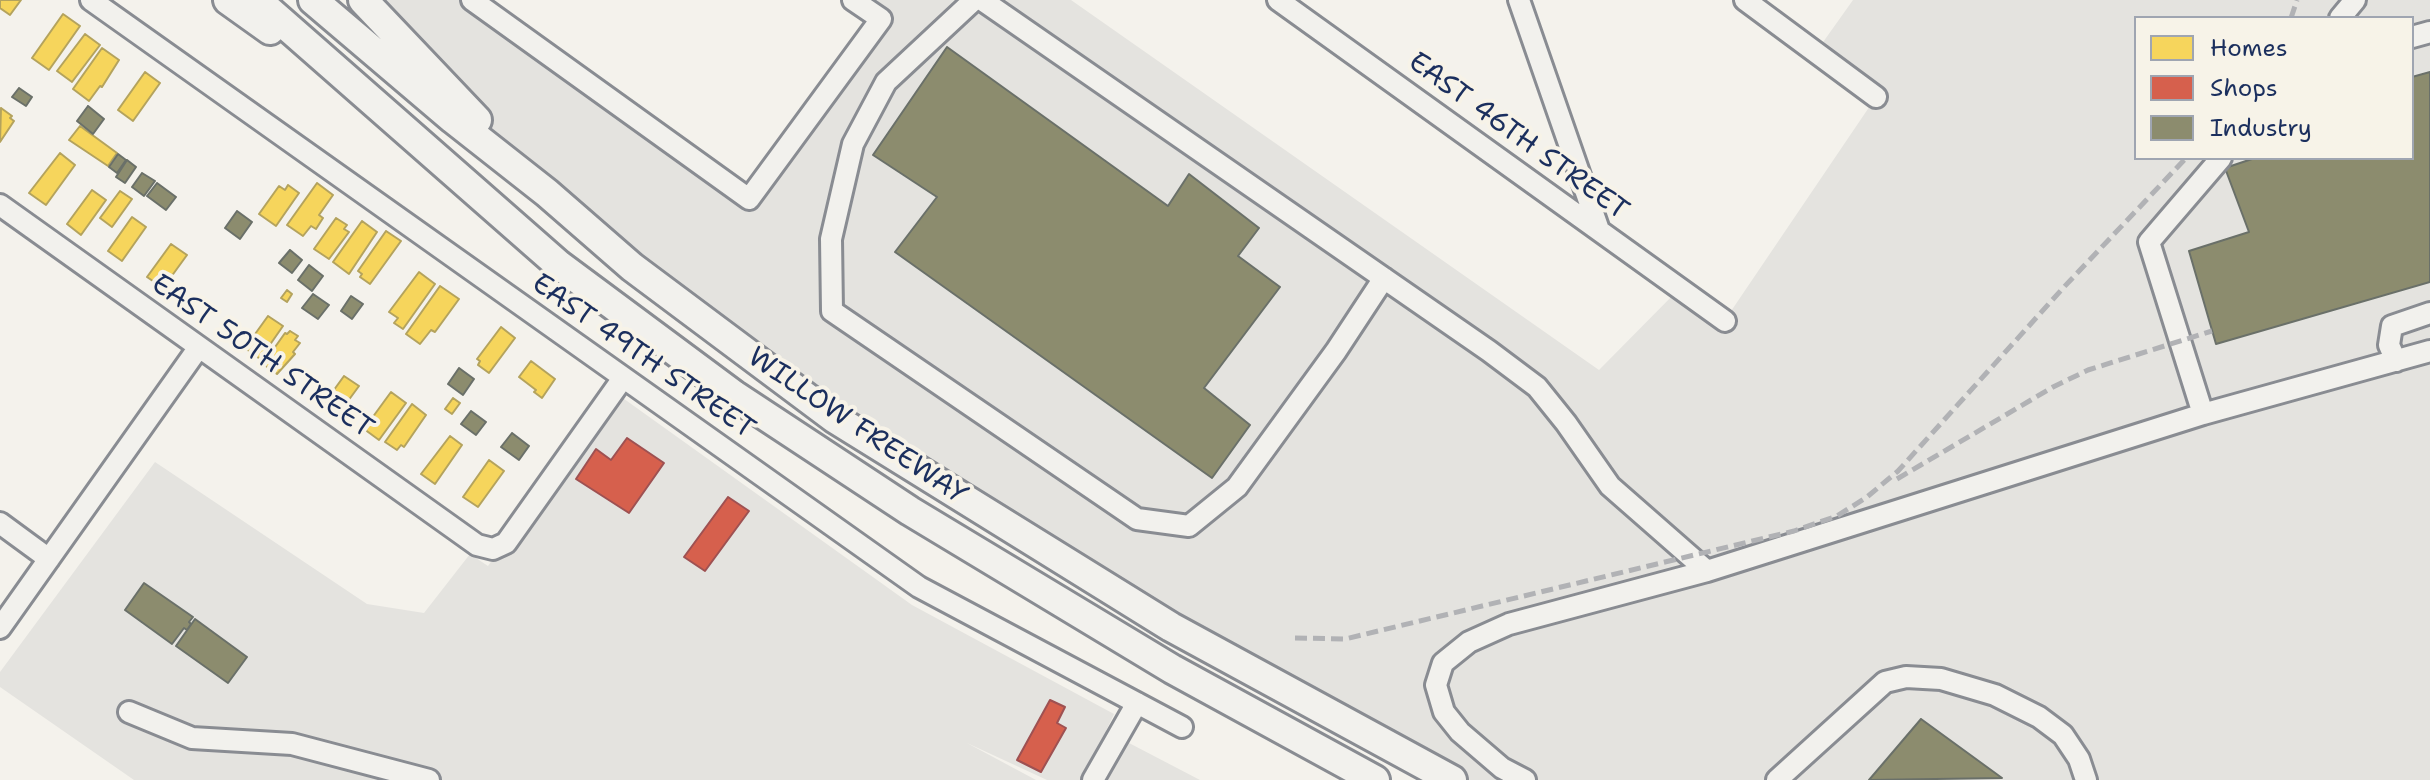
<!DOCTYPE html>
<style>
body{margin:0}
#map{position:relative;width:2430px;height:780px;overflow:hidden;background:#f4f2ec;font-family:"Shantell Sans",sans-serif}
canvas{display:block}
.legend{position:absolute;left:2134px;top:16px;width:280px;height:144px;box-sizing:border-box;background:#f7f3e8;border:2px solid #9fa5b1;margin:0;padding:10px 14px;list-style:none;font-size:24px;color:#1b2f5e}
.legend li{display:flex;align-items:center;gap:16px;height:40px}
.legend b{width:40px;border:2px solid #9fa5b1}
</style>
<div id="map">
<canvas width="2430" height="780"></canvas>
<ul class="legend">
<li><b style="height:22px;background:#f6d55c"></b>Homes</li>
<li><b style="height:22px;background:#d6604d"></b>Shops</li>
<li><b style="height:22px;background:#8c8c6e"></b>Industry</li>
</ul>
</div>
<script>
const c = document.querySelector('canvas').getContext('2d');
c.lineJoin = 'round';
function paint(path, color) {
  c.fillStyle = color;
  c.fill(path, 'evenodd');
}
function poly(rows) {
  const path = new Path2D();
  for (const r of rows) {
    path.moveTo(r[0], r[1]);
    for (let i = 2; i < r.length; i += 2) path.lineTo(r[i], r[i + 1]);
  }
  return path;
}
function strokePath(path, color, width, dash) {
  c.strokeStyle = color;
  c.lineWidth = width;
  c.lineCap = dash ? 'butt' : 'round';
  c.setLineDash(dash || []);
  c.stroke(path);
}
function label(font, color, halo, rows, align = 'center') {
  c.font = font + ' "Shantell Sans",sans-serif';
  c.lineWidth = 8;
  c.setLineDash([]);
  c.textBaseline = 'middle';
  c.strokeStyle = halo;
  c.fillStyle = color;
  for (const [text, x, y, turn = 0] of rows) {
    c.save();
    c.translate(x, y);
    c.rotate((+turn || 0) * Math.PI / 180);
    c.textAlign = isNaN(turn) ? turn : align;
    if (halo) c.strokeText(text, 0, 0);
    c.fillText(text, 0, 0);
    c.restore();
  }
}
const built = poly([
 [363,0,472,0,749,199,880,19,853,0,1071,0,1599,370,1680,288,1725,320,1876,97,1816,52,1853,0,2430,0,2430,780,1452,780,834,418,547,193],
 [2136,18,2412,18,2412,158,2136,158],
 [613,391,912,605,1114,714,1106,731,1200,780,1047,780,967,743,1036,780,134,780,0,687,0,672,155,462,367,604,424,613,470,554,488,566]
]);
const homes = poly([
 [0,0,21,0,10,15,0,8,0,0],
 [63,14,80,26,49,70,32,58,63,14],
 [85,34,100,45,72,82,57,71,85,34],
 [102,48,119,60,102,87,100,86,89,101,73,89,102,48],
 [145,72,160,83,133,121,118,110,145,72],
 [1,108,12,116,10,118,14,121,0,142,1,108],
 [80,126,117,153,108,166,69,140,80,126],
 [60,153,75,165,46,205,29,193,60,153],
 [317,183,333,195,319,215,323,218,316,229,311,226,303,236,287,225,317,183],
 [288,185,299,193,276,226,259,214,279,186,285,190,288,185],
 [92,190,106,200,81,235,67,224,92,190],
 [120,191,132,199,112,227,100,218,120,191],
 [132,217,146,227,122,261,108,251,132,217],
 [336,218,347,225,344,229,349,232,329,259,314,249,336,218],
 [362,221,377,232,349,274,333,262,362,221],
 [386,231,401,241,370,284,360,277,362,274,358,271,386,231],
 [171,244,187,255,163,288,147,277,171,244],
 [419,272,435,284,403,329,394,323,398,318,389,312,419,272],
 [440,286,459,299,435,332,431,330,420,344,406,334,440,286],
 [287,290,292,294,287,302,281,298,287,290],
 [268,316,283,326,260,359,245,348,268,316],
 [501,327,515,338,489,373,478,365,480,361,477,359,501,327],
 [290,331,298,336,295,340,300,343,293,352,295,354,277,374,263,364,285,333,287,334,290,331],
 [531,361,555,379,542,398,534,392,536,390,519,377,531,361],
 [344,376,359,386,337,416,323,405,344,376],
 [391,392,406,403,379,440,364,429,391,392],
 [453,398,460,403,452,414,445,409,453,398],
 [412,404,426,415,404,447,401,445,397,450,385,442,412,404],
 [450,436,462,445,435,484,421,474,450,436],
 [489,460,504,471,478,507,463,497,489,460]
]);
const shops = poly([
 [627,438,664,463,629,513,576,479,596,449,611,460,627,438],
 [728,497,749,511,705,571,684,557,728,497],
 [1050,700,1065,707,1057,723,1066,728,1041,772,1017,760,1050,700]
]);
const industry = poly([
 [947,47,1168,206,1189,174,1259,228,1238,256,1280,287,1204,388,1250,425,1212,478,895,252,937,197,873,155,947,47],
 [2430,72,2430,282,2216,344,2189,251,2249,232,2225,168,2255,158,2412,158,2412,77,2430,72],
 [19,88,32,97,26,106,12,97,19,88],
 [88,106,104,119,93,134,77,121,88,106],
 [118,154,126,160,117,173,109,167,118,154],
 [127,160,136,167,125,183,116,177,127,160],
 [142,173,155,181,144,196,132,187,142,173],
 [157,183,176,197,166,210,147,196,157,183],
 [237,211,252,222,240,239,225,228,237,211],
 [290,250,302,260,292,273,279,263,290,250],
 [309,265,323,276,312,291,298,280,309,265],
 [313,294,329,305,318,319,302,308,313,294],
 [351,296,363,304,352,319,341,311,351,296],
 [459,368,474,379,463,395,448,384,459,368],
 [471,411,486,422,476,435,461,424,471,411],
 [512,433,529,446,519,460,501,447,512,433],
 [144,583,193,617,189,622,191,624,187,630,184,628,172,644,125,610,144,583],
 [195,619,247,657,228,683,176,646,195,619],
 [1921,719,2002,778,1869,780,1921,719]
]);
const minor = poly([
 [91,0,919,587,1182,727],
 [472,0,749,199,881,19,853,0],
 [974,0,886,82,853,144,831,239,832,311,1137,519,1189,526,1237,487,1336,351,1384,278],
 [982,0,1489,351,1537,387,1566,423,1610,486,1707,571,2203,414],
 [1278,0,1725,321],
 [1519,0,1599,230],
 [1745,0,1876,97],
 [2340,18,2355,0],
 [2412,37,2430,32],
 [2221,158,2149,242,2203,414,2430,351],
 [0,205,477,545,493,549,506,543,623,378],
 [2396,361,2389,345,2392,326,2430,313],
 [0,523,49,559],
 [0,628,199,347],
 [129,712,192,738,292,744,429,780],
 [1093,780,1137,703],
 [1525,780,1502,768,1460,732,1444,712,1436,685,1443,663,1469,642,1509,624,1707,571],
 [1777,780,1885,682,1906,677,1941,679,1995,695,2039,717,2063,735,2079,759,2086,780]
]);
const highway = poly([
 [228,0,270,30],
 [257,0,559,265,734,395,910,511,1172,669,1375,780],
 [313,0,453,119,547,193,632,267,834,418,1171,627,1452,780],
 [363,0,477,120]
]);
const rail = poly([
 [2291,18,2297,0],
 [1897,479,2053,387,2088,370,2212,331],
 [1295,638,1345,639,1794,531,1837,516,1867,497,1898,471,2064,287,2186,158]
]);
const streetNames = [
 ["EAST 46TH STREET",1518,137,36],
 ["EAST 50TH STREET",262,357,35],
 ["EAST 49TH STREET",643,357,35],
 ["WILLOW FREEWAY",857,427,34]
];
paint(built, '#e4e3df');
paint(homes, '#f6d55c');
strokePath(homes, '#b4a35d', 2);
paint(shops, '#d6604d');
strokePath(shops, '#9e5152', 2);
paint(industry, '#8c8c6e');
strokePath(industry, '#6a7069', 2);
strokePath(minor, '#898c92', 26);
strokePath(highway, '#898c92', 34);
strokePath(minor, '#f2f1ed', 20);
strokePath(highway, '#f2f1ed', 28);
strokePath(rail, '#b1b2b5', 5, [12, 6]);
label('28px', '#1b2f5e', '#f7f3e8', streetNames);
</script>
